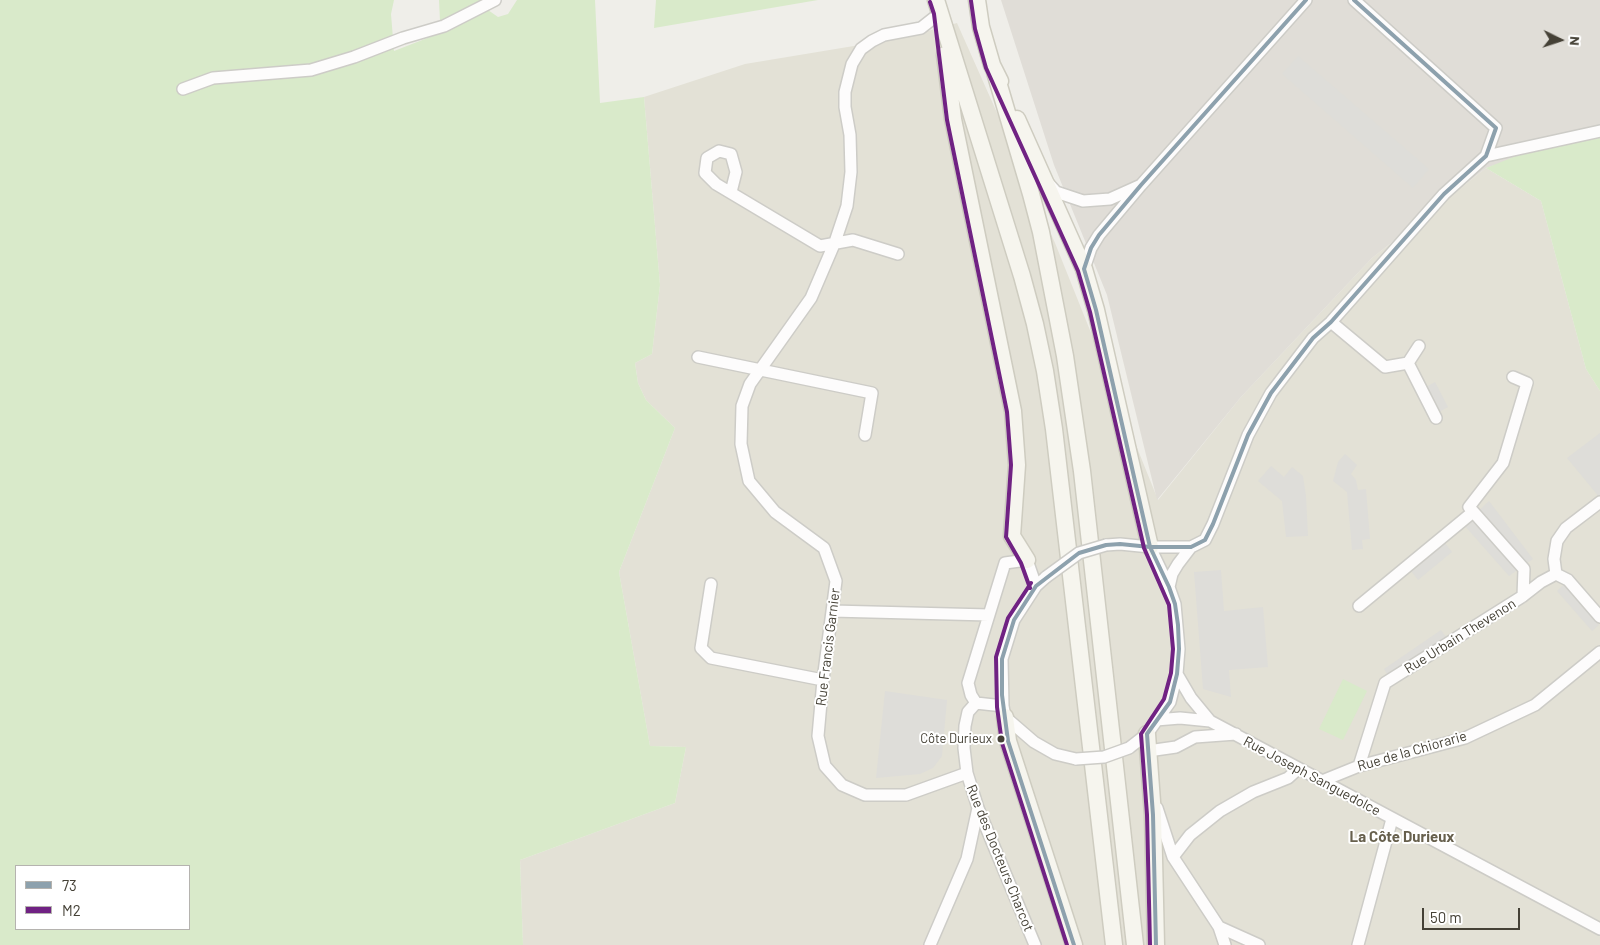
<!DOCTYPE html>
<meta charset="utf-8">
<style>
body{margin:0}
#map{position:relative;width:1600px;height:945px;overflow:hidden;background:#efeee9;font-family:Barlow,sans-serif}
canvas{display:block}
.legend{position:absolute;left:15px;top:865px;width:175px;height:65px;box-sizing:border-box;background:#fff;border:1px solid #b5b3af;margin:0;padding:6px 9px;list-style:none;font-size:15px;color:#454136}
.legend li{display:flex;align-items:center;gap:10px;height:25px}
.legend b{width:25px;border:1px solid #b5b3af}
.north{position:absolute;left:1535px;top:15px;width:50px;height:50px;-webkit-text-stroke:4px #fff;paint-order:stroke;rotate:94deg;font-size:14px;font-weight:700;line-height:20px;text-align:center;color:#454136}
.north::after{content:'';display:block;margin:auto;width:18px;height:22px;background:#454136;clip-path:polygon(50% 0,100% 100%,50% 72%,0 100%)}
.scale{position:absolute;left:1422px;top:908px;width:98px;height:22px;box-sizing:border-box;border:2px solid #454136;border-top:0;padding-left:6px;font-size:15px;line-height:18px;white-space:nowrap;color:#454136;-webkit-text-stroke:4px #fff;paint-order:stroke}
</style>
<div id="map">
<canvas width="1600" height="945"></canvas>
<ul class="legend">
<li><b style="height:6px;background:#8da1ad"></b>73</li>
<li><b style="height:6px;background:#702283"></b>M2</li>
</ul>
<div class="north">N</div>
<div class="scale">50 m</div>
</div>
<script>
const c = document.querySelector('canvas').getContext('2d');
c.lineJoin = 'round';
function paint(path, color) {
  c.fillStyle = color;
  c.fill(path, 'evenodd');
}
function poly(rows) {
  const path = new Path2D();
  for (const r of rows) {
    path.moveTo(r[0], r[1]);
    for (let i = 2; i < r.length; i += 2) path.lineTo(r[i], r[i + 1]);
  }
  return path;
}
function strokePath(path, color, width, dash) {
  c.strokeStyle = color;
  c.lineWidth = width;
  c.lineCap = dash ? 'butt' : 'round';
  c.setLineDash(dash || []);
  c.stroke(path);
}
function label(font, color, halo, rows, align = 'center') {
  c.font = font + ' Barlow,sans-serif';
  c.lineWidth = 4;
  c.setLineDash([]);
  c.textBaseline = 'middle';
  c.strokeStyle = halo;
  c.fillStyle = color;
  for (const [text, x, y, turn = 0] of rows) {
    c.save();
    c.translate(x, y);
    c.rotate((+turn || 0) * Math.PI / 180);
    c.textAlign = isNaN(turn) ? turn : align;
    if (halo) c.strokeText(text, 0, 0);
    c.fillText(text, 0, 0);
    c.restore();
  }
}
const residential = poly([
 [957,23,1055,243,1158,500,1241,397,1372,258,1486,168,1541,201,1586,369,1600,391,1600,945,523,945,520,860,675,803,686,747,650,746,619,572,675,428,646,400,638,383,635,363,652,354,660,285,644,97,745,64,902,38]
]);
const industrial = poly([
 [1001,0,1600,0,1600,131,1486,168,1372,258,1241,397,1157,500,1107,295,1054,165]
]);
const green = poly([
 [0,0,394,0,391,14,394,51,453,28,488,10,498,17,508,14,517,0,595,0,600,103,644,97,660,285,652,354,635,363,638,383,646,400,675,428,619,572,650,746,686,747,675,803,520,860,523,945,0,945],
 [16,866,189,866,189,929,16,929],
 [439,0,481,0,440,21],
 [656,0,818,0,654,28],
 [1600,131,1600,391,1586,369,1541,201,1486,168,1526,152],
 [1343,679,1367,691,1343,740,1319,729]
]);
const parking = poly([
 [1298,56,1429,169,1413,188,1282,74],
 [1435,382,1448,407,1439,412,1426,387],
 [1600,433,1600,498,1567,458],
 [1345,454,1357,465,1351,474,1356,480,1358,490,1366,489,1370,539,1362,540,1363,549,1352,550,1347,492,1333,481,1338,462],
 [1271,466,1284,477,1292,467,1303,476,1306,496,1308,536,1286,537,1282,501,1258,481],
 [1489,501,1533,559,1509,576,1464,525],
 [1445,543,1452,552,1418,580,1411,571],
 [1221,570,1224,611,1263,607,1268,667,1229,670,1231,697,1203,689,1194,572],
 [1564,584,1599,625,1592,631,1557,591],
 [1441,630,1446,637,1389,677,1384,669],
 [885,691,947,700,942,756,933,768,920,774,876,778]
]);
const minor = poly([
 [940,13,921,28,884,35,872,41,861,49,852,64,845,92,845,107,850,135,851,172,847,206,835,242,811,298,750,384,742,406,741,444,749,481,775,512,824,548,836,581,823,680,818,736,825,766,842,785,865,795,906,795,967,773],
 [183,89,213,78,311,70,354,57,403,38,444,26,495,0],
 [1486,156,1600,131],
 [1048,183,1056,192,1083,201,1110,199,1139,186],
 [731,192,736,172,731,154,719,151,707,158,705,173,716,184,820,246,853,240,898,254],
 [1084,269,1091,248,1099,235,1141,185,1306,0],
 [1331,322,1385,367,1408,363,1419,346],
 [698,357,872,393,865,435],
 [1408,363,1436,418],
 [1513,377,1527,383,1503,463,1469,507,1524,569,1523,596],
 [1106,545,1120,544,1150,547,1191,547],
 [1556,574,1554,559,1557,541,1566,528,1600,502],
 [1046,577,1036,586,1014,620,1002,659,1003,706,1005,717,1034,742,1055,754,1076,759],
 [711,584,701,648,711,658,823,680],
 [1169,587,1172,574,1178,564,1191,547,1205,540,1213,524,1248,435,1271,393,1313,338,1331,322,1444,194,1486,156,1496,128,1354,0],
 [1359,606,1473,512],
 [832,611,989,615],
 [1177,674,1191,698,1210,721],
 [976,703,971,695,968,683,1005,563,1027,560,1036,586],
 [1003,706,976,703,968,712,965,726,964,748,967,773,978,808,1035,945],
 [1156,720,1180,718,1210,721,1600,929],
 [1129,748,1147,734,1170,702,1177,674,1179,649,1175,604,1169,587,1150,547],
 [1148,751,1176,747,1195,737,1236,734],
 [1359,766,1385,683,1523,596,1541,582,1556,574,1568,580,1600,617],
 [1322,781,1359,766,1465,738,1535,705,1600,652],
 [1157,808,1173,857,1219,927,1225,945],
 [1173,857,1190,835,1220,811,1253,792,1288,778,1298,769],
 [1219,927,1259,945],
 [930,945,967,859,978,808],
 [1358,945,1392,819]
]);
const secondary = poly([
 [936,0,1022,276,1035,324,1045,371,1054,429,1114,945],
 [977,0,981,27,992,65,1000,81],
 [945,55,953,119,1013,411,1017,465,1012,536,1027,560],
 [995,72,1031,194,1041,232,1065,356,1082,471,1135,945],
 [1017,119,1084,269,1096,310,1150,547],
 [1005,717,1008,741,1074,945],
 [1147,734,1153,815,1156,945]
]);
const minorBridge = poly([
 [1046,577,1079,553,1106,545],
 [1076,759,1104,757,1129,748]
]);
const bus1 = poly([
 [1074,945,1008,741,1002,695,1002,659,1014,620,1036,586,1079,553,1106,545,1120,544,1150,547,1191,547,1205,540,1213,524,1248,435,1271,393,1313,338,1331,322,1444,194,1486,156,1496,128,1354,0],
 [1156,945,1153,815,1147,734,1170,702,1177,674,1179,649,1178,625,1175,604,1169,587,1150,547,1096,310,1084,269,1091,248,1099,235,1141,185,1306,0]
]);
const bus2 = poly([
 [971,1,975,29,986,68,1078,271,1090,312,1144,548,1169,605,1173,649,1171,673,1164,699,1141,734,1147,815,1150,945],
 [930,2,934,14,947,120,1007,412,1011,465,1006,537,1021,563,1030,588],
 [1031,583,1008,618,996,657,997,707,1002,743,1067,945]
]);
const markers = [
 [1001,739,4.5,"#454136"]
];
const busNames = [
 ["Côte Durieux",992,739]
];
const streetNames = [
 ["Rue Urbain Thevenon",1460,636,-32],
 ["Rue Francis Garnier",828,647,-83],
 ["Rue de la Chiorarie",1412,751,-16],
 ["Rue Joseph Sanguedolce",1312,776,28],
 ["Rue des Docteurs Charcot",1000,858,68]
];
const neighbourhoodNames = [
 ["La Côte Durieux",1402,837]
];
paint(residential, '#e3e1d6');
paint(industrial, '#e0ddd7');
paint(green, '#d9eaca');
paint(parking, '#deddd9');
strokePath(minor, '#cdccc7', 14);
strokePath(secondary, '#ceccc0', 19);
strokePath(minor, '#fdfcfc', 11);
strokePath(secondary, '#f6f5ee', 16);
strokePath(minorBridge, '#cdccc7', 14, []);
strokePath(minorBridge, '#fdfcfc', 11);
strokePath(bus1, '#8da1ad', 4);
strokePath(bus2, '#702283', 4);
for (const [x, y, r, color] of markers) {
  const dot = new Path2D();
  dot.arc(x, y, r, 0, 2 * Math.PI);
  c.fillStyle = color;
  c.fill(dot);
  strokePath(dot, '#fff', 2);
}
label('13px', '#454136', '#fff', busNames, 'right');
label('14px', '#454136', '#fff', streetNames);
label('bold 15px', '#67604d', '#fff', neighbourhoodNames);
</script>
